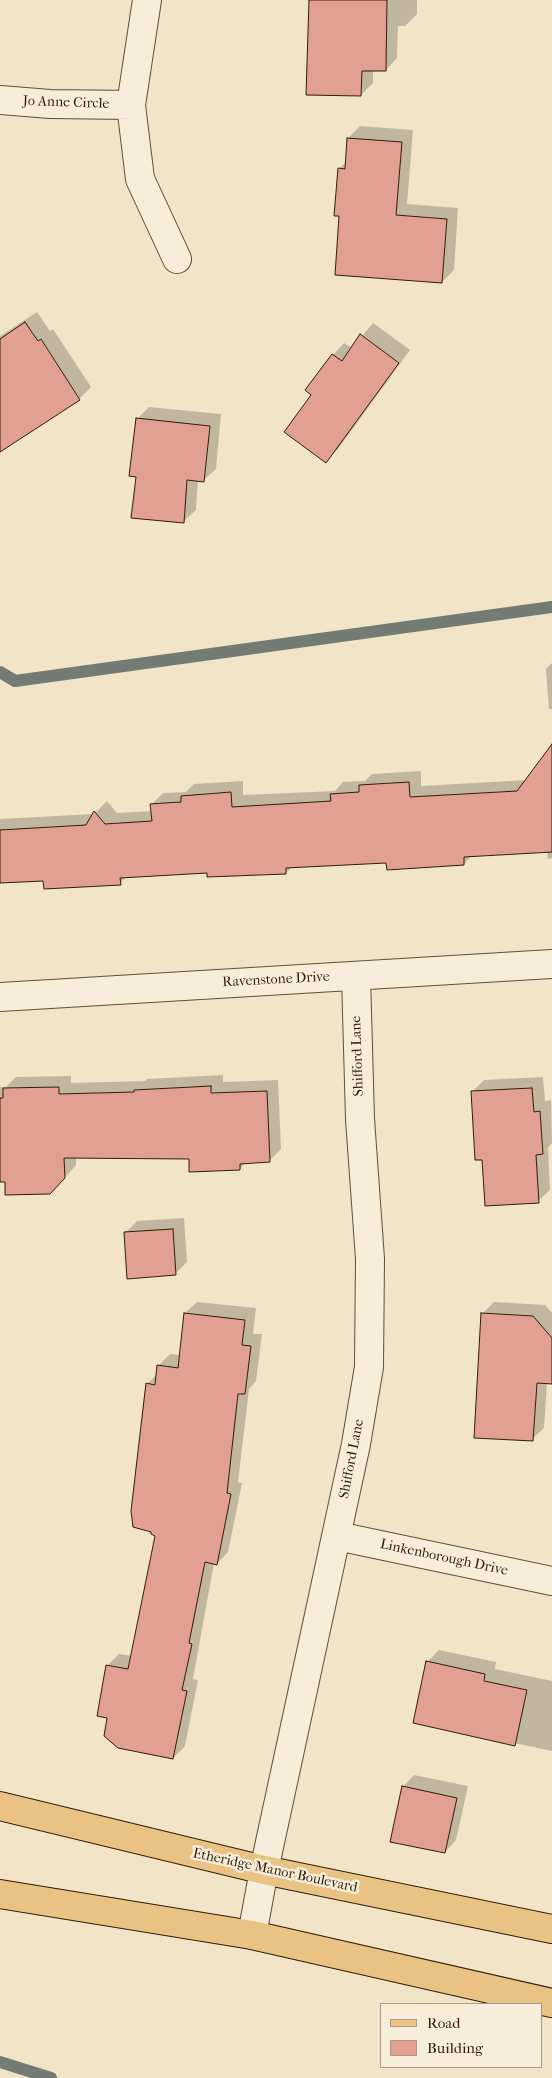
<!DOCTYPE html>
<style>
body{margin:0}
#map{position:relative;width:552px;height:2078px;overflow:hidden;background:#f2e4c7;font-family:"IM FELL French Canon",serif}
canvas{display:block}
.legend{position:absolute;left:380px;top:2003px;width:162px;height:65px;box-sizing:border-box;background:#f7eddb;border:1px solid #a89a86;margin:0;padding:6px 9px;list-style:none;font-size:15px;color:#311d06}
.legend li{display:flex;align-items:center;gap:10px;height:25px}
.legend b{width:25px;border:1px solid #a89a86}
</style>
<div id="map">
<canvas width="552" height="2078"></canvas>
<ul class="legend">
<li><b style="height:6px;background:#e9c284"></b>Road</li>
<li><b style="height:14px;background:#e1a091"></b>Building</li>
</ul>
</div>
<script>
const c = document.querySelector('canvas').getContext('2d');
c.lineJoin = 'round';
function paint(path, color) {
  c.fillStyle = color;
  c.fill(path, 'evenodd');
}
function poly(rows) {
  const path = new Path2D();
  for (const r of rows) {
    path.moveTo(r[0], r[1]);
    for (let i = 2; i < r.length; i += 2) path.lineTo(r[i], r[i + 1]);
  }
  return path;
}
function strokePath(path, color, width, dash) {
  c.strokeStyle = color;
  c.lineWidth = width;
  c.lineCap = dash ? 'butt' : 'round';
  c.setLineDash(dash || []);
  c.stroke(path);
}
function label(font, color, halo, rows, align = 'center') {
  c.font = font + ' "IM FELL French Canon",serif';
  c.lineWidth = 5;
  c.setLineDash([]);
  c.textBaseline = 'middle';
  c.strokeStyle = halo;
  c.fillStyle = color;
  for (const [text, x, y, turn = 0] of rows) {
    c.save();
    c.translate(x, y);
    c.rotate((+turn || 0) * Math.PI / 180);
    c.textAlign = isNaN(turn) ? turn : align;
    if (halo) c.strokeText(text, 0, 0);
    c.fillText(text, 0, 0);
    c.restore();
  }
}
const shadow = poly([
 [310,0,417,0,417,14,405,26,398,26,397,58,386,70,373,70,373,83,361,95],
 [360,126,413,130,407,204,458,208,454,270,442,282,341,215,339,169,347,161,348,138],
 [37,312,50,331,53,329,91,387,79,399,0,450,0,336],
 [373,323,410,350,338,449,326,461,312,395,333,355,344,343,352,348],
 [149,407,221,414,216,469,204,480,198,480,196,510,184,521,137,475,137,419],
 [552,663,552,709,549,709,546,669],
 [552,757,552,858,548,859,547,851,472,855,464,864,387,861,293,866,286,873,208,872,127,876,120,883,45,880,0,883,0,819,94,814,107,801,117,813,152,811,152,804,163,793,186,792,194,784,243,781,243,795,335,791,343,782,365,781,372,774,421,771,421,786,526,780],
 [223,1075,223,1082,278,1080,281,1149,269,1161,246,1162,240,1169,190,1158,76,1157,76,1165,62,1181,0,1181,0,1087,6,1087,16,1077,71,1076,71,1083,145,1081,147,1079],
 [543,1077,545,1101,551,1100,552,1143,548,1148,550,1190,538,1201,483,1158,472,1092,484,1080],
 [184,1218,187,1262,175,1274,125,1233,137,1221],
 [197,1302,256,1308,253,1334,262,1334,256,1381,249,1389,238,1482,242,1483,228,1552,217,1564,214,1563,193,1679,198,1680,185,1746,173,1758,107,1666,119,1654,132,1656,157,1535,147,1384,157,1374,158,1366,170,1354,181,1355,185,1313],
 [494,1302,545,1305,552,1313,552,1383,547,1383,544,1428,532,1439,483,1313],
 [439,1650,496,1662,495,1669,552,1681,552,1751,414,1722,427,1662],
 [414,1775,468,1786,456,1840,445,1852,403,1787]
]);
const stream = poly([
 [0,672,15,681,552,607],
 [0,2062,51,2078]
]);
const building = poly([
 [309,0,387,0,386,71,362,71,361,96,306,95,309,0],
 [347,138,402,142,396,215,447,219,442,283,335,275,339,216,334,216,338,168,345,169,347,138],
 [25,322,38,341,41,339,80,400,0,452,0,339,25,322],
 [360,334,399,363,326,463,284,432,311,395,305,390,332,354,342,361,360,334],
 [136,418,210,426,204,482,187,480,184,523,131,518,136,477,129,476,136,418],
 [552,744,552,852,464,857,464,865,387,870,386,863,286,868,286,874,207,877,207,873,120,878,121,885,44,889,43,881,0,883,0,830,86,825,94,811,105,824,152,821,150,804,181,802,181,796,231,792,232,807,331,801,330,794,359,792,359,785,409,782,410,797,517,791,552,744],
 [211,1086,211,1093,267,1091,270,1162,240,1164,240,1170,189,1172,189,1159,64,1158,65,1178,50,1194,5,1195,5,1182,0,1182,0,1098,3,1098,3,1088,59,1087,59,1094,134,1092,134,1090,211,1086],
 [532,1088,534,1112,540,1111,543,1154,536,1155,539,1203,485,1206,482,1160,475,1160,471,1091,532,1088],
 [173,1229,176,1275,127,1279,124,1232,173,1229],
 [184,1313,245,1320,242,1345,251,1346,245,1394,238,1394,227,1493,231,1494,217,1565,205,1562,189,1643,192,1644,182,1690,187,1691,173,1759,118,1748,104,1736,107,1718,97,1716,106,1665,128,1669,155,1536,151,1534,151,1532,133,1527,131,1511,146,1383,155,1385,157,1365,178,1368,184,1313],
 [481,1313,533,1316,552,1338,552,1384,537,1383,533,1441,474,1438,481,1313],
 [426,1661,485,1674,484,1681,527,1690,515,1746,413,1723,426,1661],
 [402,1786,457,1798,445,1853,390,1842,402,1786]
]);
const minor = poly([
 [147,0,131,105,140,179,177,259],
 [0,100,50,104,131,105],
 [0,997,552,964],
 [337,1536,552,1581],
 [252,1935,264,1870,356,1444,369,1367,370,1259,360,1119,356,976]
]);
const major = poly([
 [0,1806,264,1870,552,1929],
 [0,1894,252,1935,552,2003]
]);
const streetNames = [
 ["Jo Anne Circle",66,103,2],
 ["Ravenstone Drive",276,980,-3],
 ["Shifford Lane",358,1056,-92],
 ["Shifford Lane",352,1459,-79],
 ["Linkenborough Drive",444,1558,12],
 ["Etheridge Manor Boulevard",275,1871,12]
];
paint(shadow, '#0003');
strokePath(stream, '#727c74', 12);
paint(building, '#e1a091');
strokePath(building, '#311d06', 1);
strokePath(minor, '#614f36', 30);
strokePath(major, '#311d06', 30);
strokePath(minor, '#f7eddb', 28);
strokePath(major, '#e9c284', 28);
label('14px', '#311d06', '#f7eddb', streetNames);
</script>
